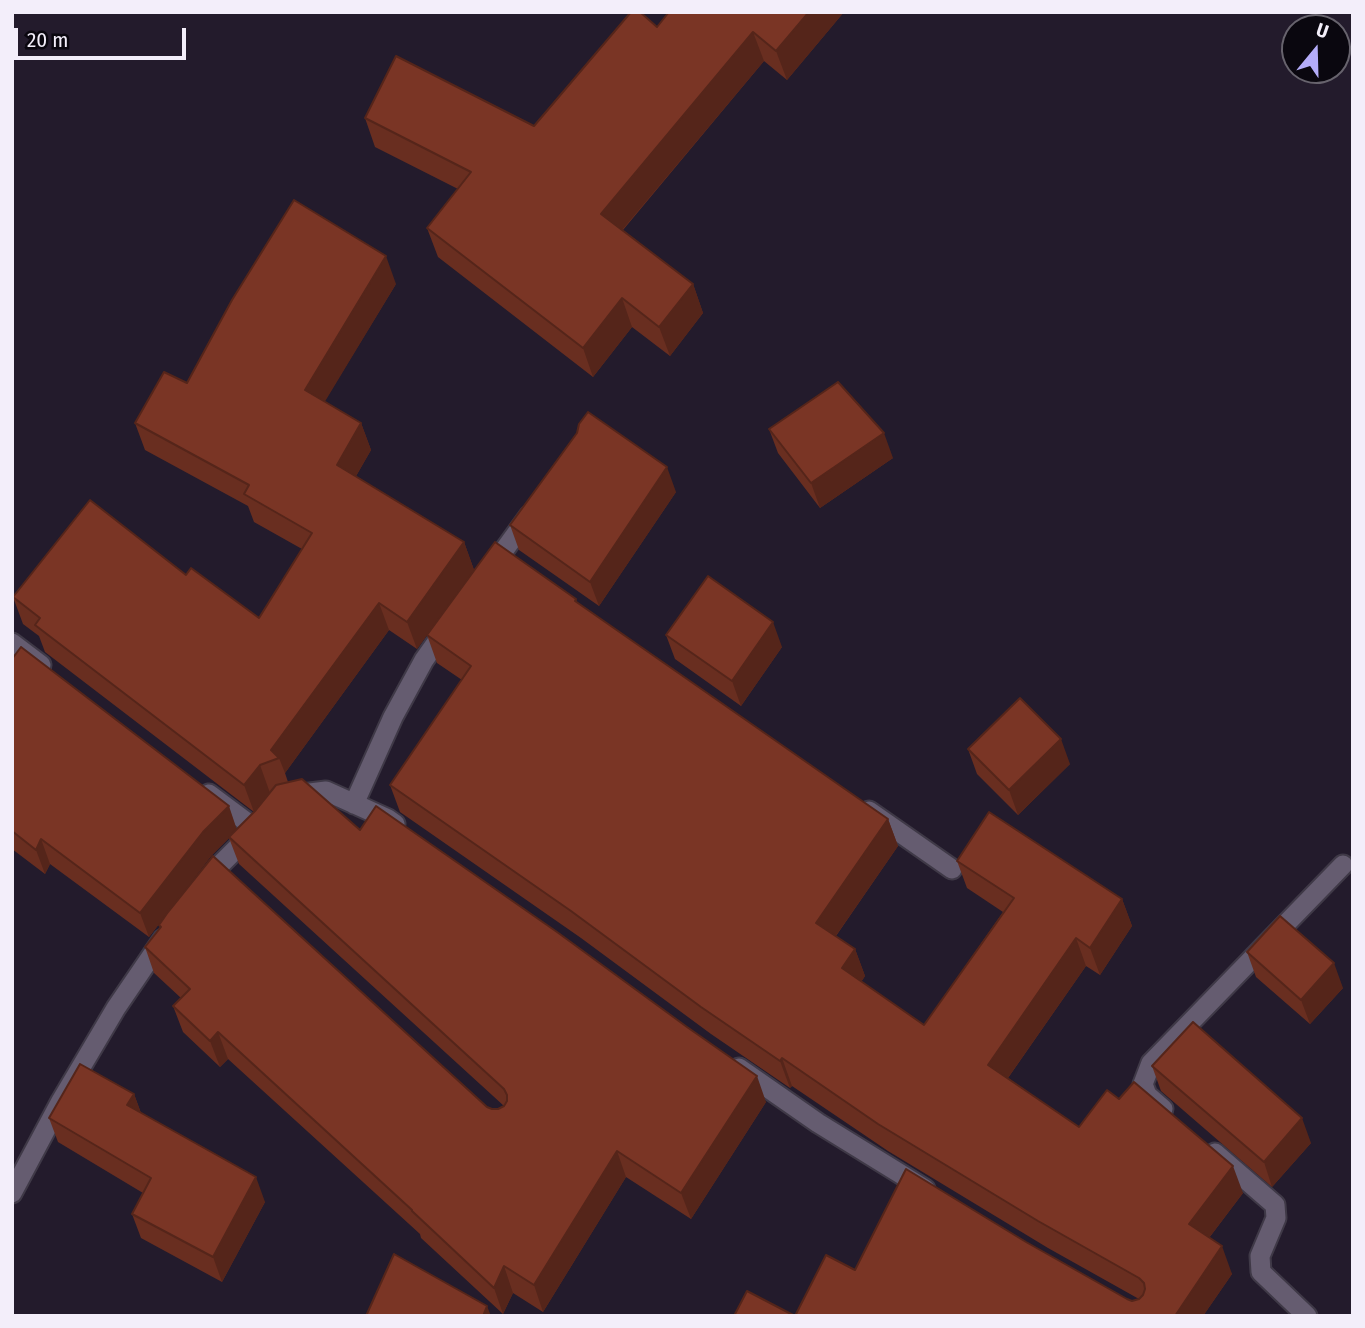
<!DOCTYPE html>
<style>
body{margin:0}
#map{position:relative;width:1365px;height:1328px;overflow:hidden;background:#231b2c;font-family:"Fira Sans Condensed",sans-serif}
canvas{display:block}
.frame{position:absolute;inset:0;border:14px solid #f3eefa;pointer-events:none}
.north{position:absolute;left:1281px;top:14px;width:70px;height:70px;box-sizing:border-box;background:#0a070f;border:2px solid #67636d;border-radius:50%;rotate:19deg;font-size:19px;font-weight:700;line-height:28px;text-align:center;color:#f3eefa}
.north::after{content:'';display:block;margin:auto;width:24px;height:32px;background:#b4acf9;clip-path:polygon(50% 0,100% 100%,50% 72%,0 100%)}
.scale{position:absolute;left:14px;top:28px;width:172px;height:32px;box-sizing:border-box;border:4px solid #f3eefa;border-top:0;padding-left:9px;font-size:21px;line-height:24px;white-space:nowrap;color:#f3eefa;-webkit-text-stroke:5px #0a070f;paint-order:stroke}
</style>
<div id="map">
<canvas width="1365" height="1328"></canvas>
<div class="frame"></div>
<div class="north">U</div>
<div class="scale">20 m</div>
</div>
<script>
const c = document.querySelector('canvas').getContext('2d');
c.lineJoin = 'round';
function poly(rows) {
  const path = new Path2D();
  for (const r of rows) {
    path.moveTo(r[0], r[1]);
    for (let i = 2; i < r.length; i += 2) path.lineTo(r[i], r[i + 1]);
  }
  return path;
}
function strokePath(path, color, width, dash) {
  c.strokeStyle = color;
  c.lineWidth = width;
  c.lineCap = dash ? 'butt' : 'round';
  c.setLineDash(dash || []);
  c.stroke(path);
}
function paint(path, color) {
  c.fillStyle = color;
  c.fill(path, 'evenodd');
}
const minor = poly([
 [489,571,529,516],
 [12,643,41,665],
 [209,794,256,829],
 [293,797,302,794,326,791,388,819,395,824],
 [354,804,393,717,424,660,446,629],
 [869,811,952,869],
 [205,884,221,864,251,834],
 [739,1068,818,1123,925,1189],
 [1163,1109,1147,1095,1143,1084,1151,1063,1343,865],
 [1215,1153,1275,1205,1276,1218,1260,1256,1261,1272,1307,1316],
 [12,1193,61,1101,116,1008,163,939]
]);
const wall = poly([
 [844,12,787,80,764,61,623,230,693,284,703,313,670,356,632,327,593,377,438,257,427,228,458,189,375,147,365,118,534,126,657,27],
 [396,284,324,402,361,423,371,450,356,476,464,542,474,570,417,649,389,630,285,773,288,782,766,1102,691,1219,626,1177,543,1312,513,1293,503,1314,421,1238,420,1234,228,1059,220,1067,183,1032,173,1006,181,998,154,973,145,947,160,927,159,925,166,915,149,937,50,864,45,874,12,849,12,659,237,829,254,812,45,652,39,636,23,624,13,597,186,575,259,618,302,549,254,522,248,506,145,450,135,423,187,383],
 [229,838,239,864,504,1106,498,1109,492,1109,487,1107,181,895,211,856],
 [769,429,893,458,820,508,778,453],
 [676,492,599,606,519,550,510,525],
 [576,599,577,602,888,819,898,846,836,936,855,949,865,976,861,982,924,1025,1003,912,967,888,957,861,1122,899,1132,926,1100,975,1086,966,1008,1078,1079,1127,1243,1193,1209,1238,1232,1274,1203,1316,795,1316,855,1270,1026,1242,1127,1299,1132,1301,1139,1299,1048,1248,888,1151,792,1086,790,1088,711,1034,581,938,400,812,390,785,462,680,437,663,427,635],
 [666,635,782,647,741,706,675,659],
 [968,749,1070,764,1018,815,977,774],
 [1247,952,1343,988,1310,1024,1256,977],
 [1152,1066,1311,1143,1272,1187,1161,1091],
 [134,1094,141,1113,265,1202,222,1282,141,1238,132,1214,143,1193,58,1142,49,1118]
]);
const shadedWall = poly([
 [809,12,844,12,787,80,776,51],
 [753,32,764,61,612,242,601,214],
 [386,256,396,284,315,418,305,390],
 [693,284,703,313,670,356,659,327],
 [622,298,632,327,593,377,583,348],
 [361,423,371,450,347,492,337,465],
 [884,433,893,458,820,508,811,483],
 [667,467,676,492,599,606,590,582],
 [464,542,474,570,417,649,407,622],
 [379,603,389,630,285,773,279,758,271,750],
 [773,622,782,647,741,706,732,681],
 [1061,739,1070,764,1018,815,1009,790],
 [260,765,270,793,254,812,244,785],
 [229,806,237,830,211,856,149,937,140,913,203,832],
 [888,819,898,846,826,950,816,923],
 [41,839,50,864,45,874,36,850],
 [1122,899,1132,926,1100,975,1090,948],
 [1076,938,1086,966,998,1092,988,1065],
 [855,949,865,976,852,996,842,968],
 [1334,963,1343,988,1310,1024,1301,1000],
 [218,1032,228,1059,220,1067,210,1041],
 [782,1058,792,1086,790,1088,780,1061],
 [757,1076,766,1102,691,1219,681,1193],
 [134,1094,143,1119,127,1105],
 [1302,1118,1311,1143,1272,1187,1264,1162],
 [617,1151,626,1177,543,1312,534,1285],
 [1233,1166,1243,1193,1199,1251,1189,1224],
 [256,1177,265,1202,222,1282,213,1257],
 [1222,1246,1232,1274,1203,1316,1175,1316],
 [504,1266,513,1293,503,1314,494,1288],
 [487,1306,491,1316,483,1316]
]);
const building = poly([
 [631,12,640,12,657,27,669,12,809,12,776,51,753,32,601,214,693,284,659,327,622,298,583,348,427,228,471,172,365,118,396,56,534,126,631,12],
 [294,200,386,256,305,390,361,423,337,465,464,542,407,622,379,603,271,750,279,758,260,765,244,785,35,625,40,618,13,597,90,500,186,575,191,568,259,618,312,533,244,494,249,485,135,423,164,372,187,383,232,300,294,200],
 [838,382,884,433,811,483,769,429,838,382],
 [588,412,667,467,590,582,510,525,577,433,579,424,588,412],
 [495,542,576,599,575,601,888,819,816,923,855,949,842,968,924,1025,1014,898,957,861,989,812,1122,899,1090,948,1076,938,988,1065,1079,1127,1107,1090,1119,1099,1134,1082,1233,1166,1189,1224,1222,1246,1175,1316,795,1316,826,1255,855,1270,906,1169,1026,1242,1127,1299,1132,1301,1139,1299,1143,1295,1145,1289,1144,1283,1139,1278,1038,1221,878,1124,782,1058,780,1061,701,1007,571,911,390,785,471,666,427,635,495,542],
 [708,576,773,622,732,681,666,635,708,576],
 [21,647,229,806,203,832,140,913,41,839,36,850,12,831,12,659,21,647],
 [1020,698,1061,739,1009,790,968,749,1020,698],
 [302,779,360,830,376,806,557,932,687,1027,757,1076,681,1193,617,1151,534,1285,504,1266,494,1288,412,1211,412,1210,218,1032,210,1041,173,1006,190,989,145,947,161,927,159,925,168,912,213,856,487,1107,492,1109,498,1109,504,1106,507,1101,507,1095,504,1089,229,837,255,811,276,785,302,779],
 [1280,916,1334,963,1301,1000,1247,952,1280,916],
 [1193,1022,1302,1118,1264,1162,1152,1066,1193,1022],
 [80,1064,134,1094,127,1105,256,1177,213,1257,132,1214,151,1178,49,1118,80,1064],
 [394,1254,487,1306,483,1316,366,1316,394,1254],
 [747,1291,795,1316,734,1316,747,1291]
]);
strokePath(minor, '#3f3947', 23);
strokePath(minor, '#655c70', 19);
paint(wall, '#692e20');
paint(shadedWall, '#55251a');
paint(building, '#7a3525');
strokePath(building, '#55251a', 2);
</script>
